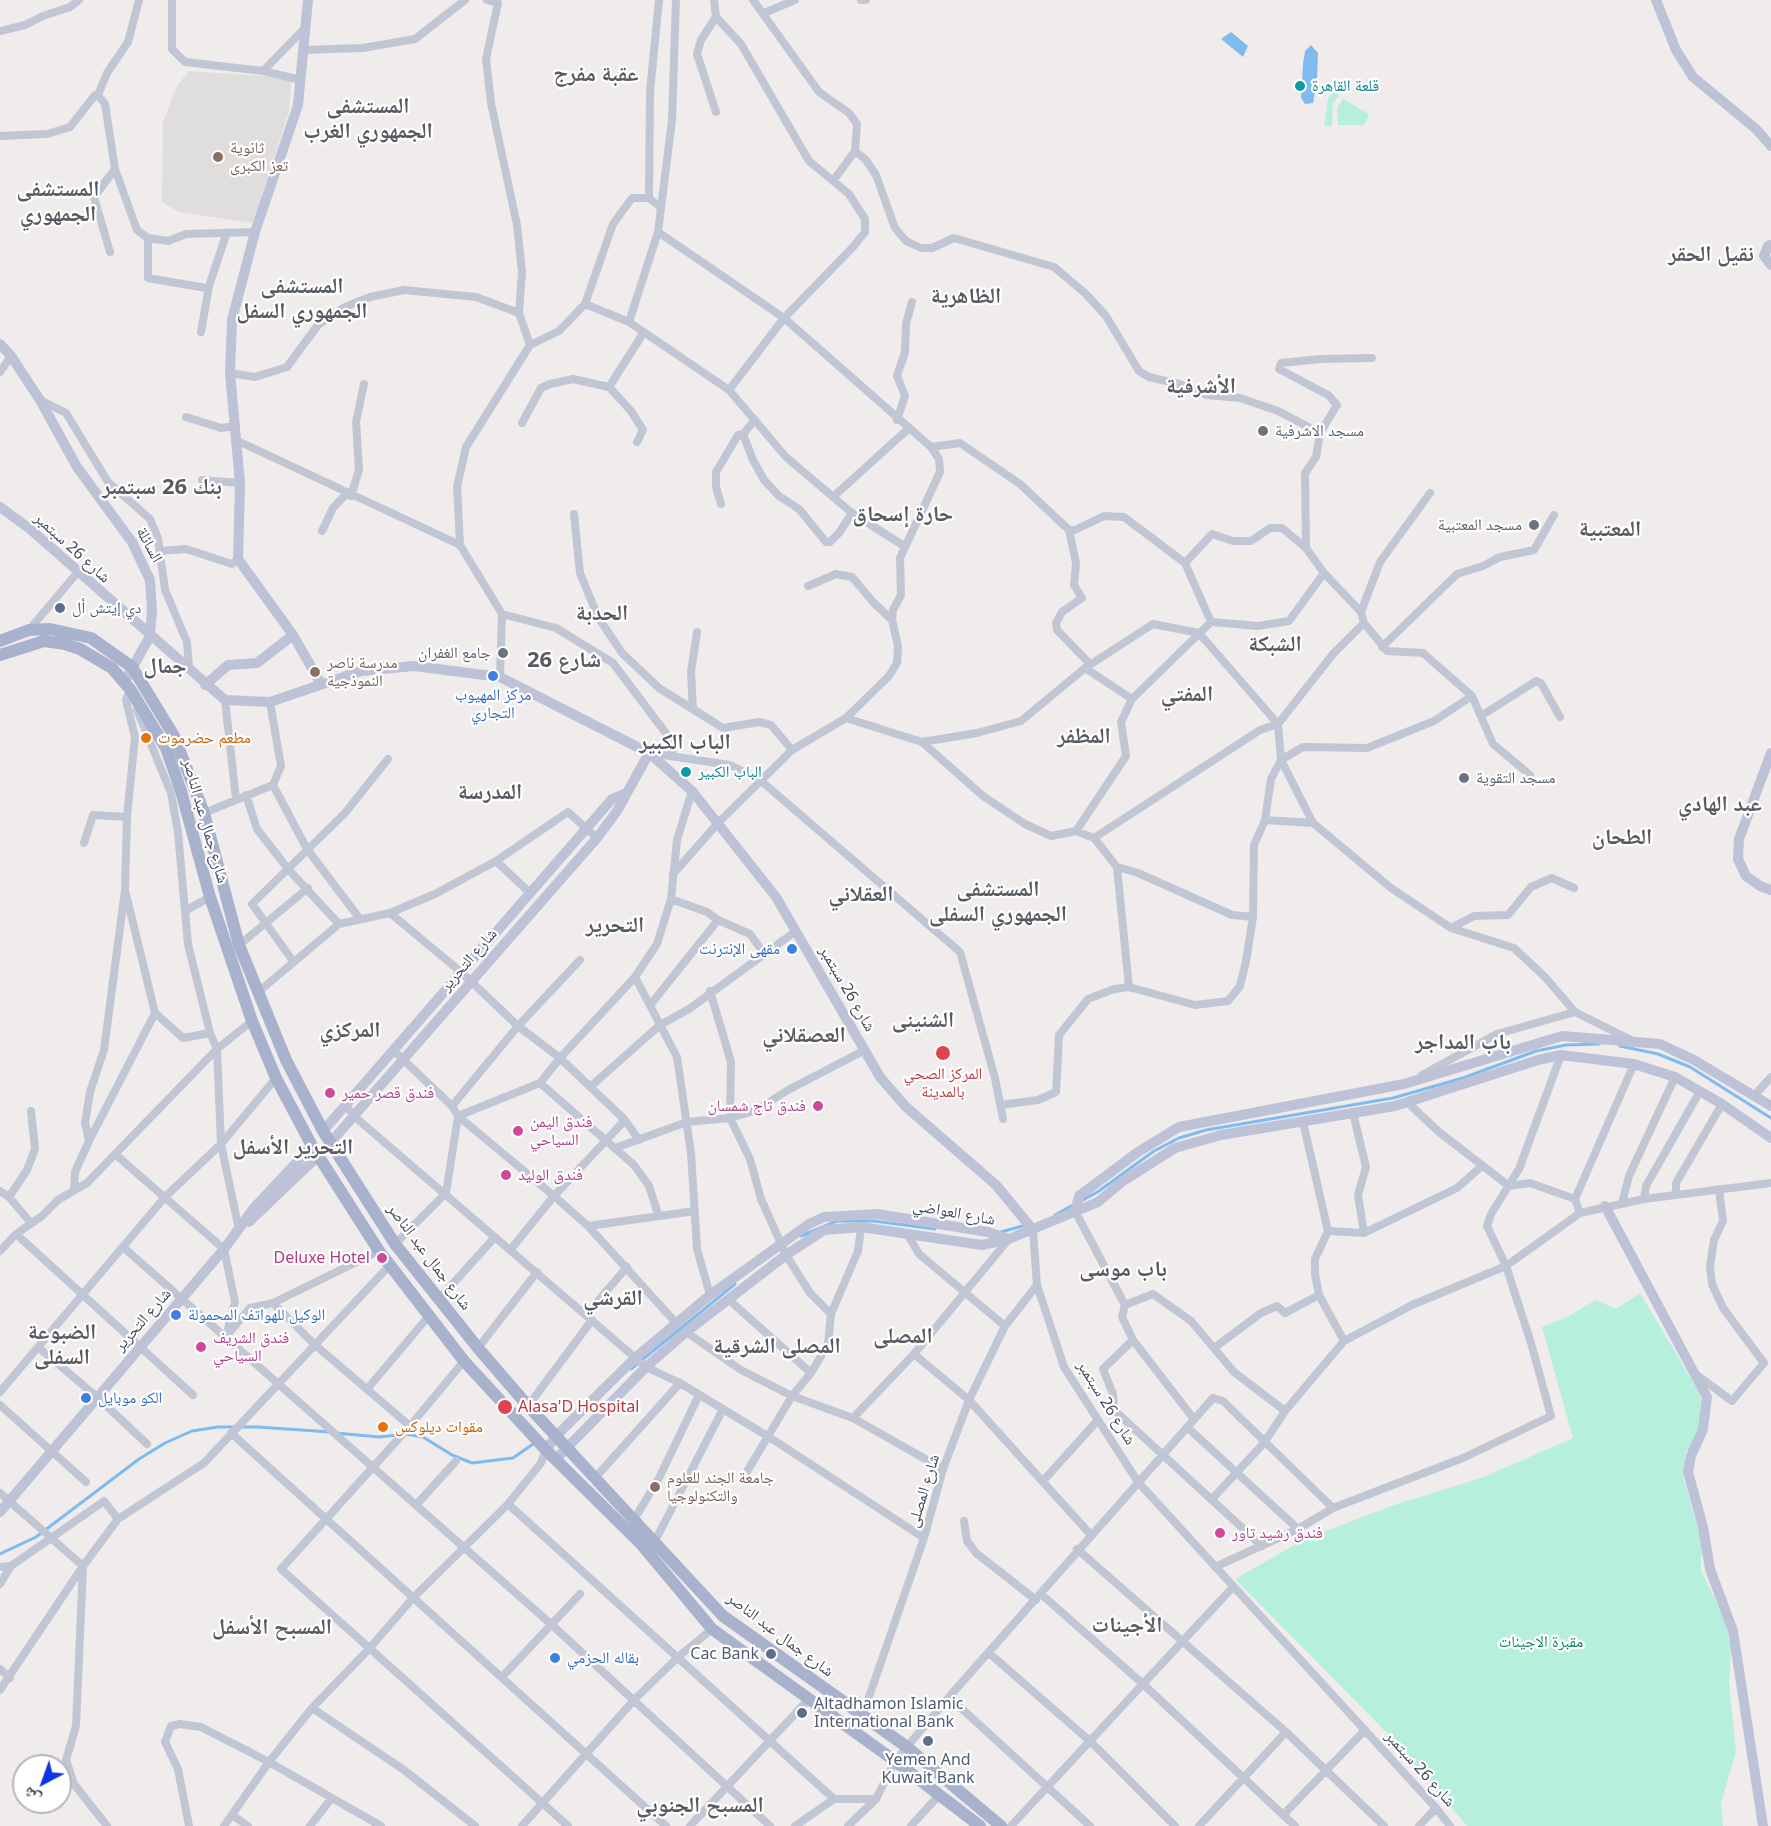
<!DOCTYPE html>
<meta charset="utf-8">
<style>
body{margin:0}
#map{position:relative;width:1771px;height:1826px;overflow:hidden;background:#efeceb;font-family:"Noto Sans","Noto Naskh Arabic",sans-serif}
canvas{display:block}
.north{position:absolute;left:12px;top:1754px;width:60px;height:60px;box-sizing:border-box;background:#fff;border:2px solid #b4b6bd;border-radius:50%;rotate:221deg;font-size:16px;font-weight:700;line-height:24px;text-align:center;color:#43495a}
.north::after{content:'';display:block;margin:auto;width:21px;height:27px;background:#0f34e5;clip-path:polygon(50% 0,100% 100%,50% 72%,0 100%)}
</style>
<div id="map">
<canvas width="1771" height="1826"></canvas>
<div class="north">ش</div>
</div>
<script>
const c = document.querySelector('canvas').getContext('2d');
c.lineJoin = 'round';
function paint(path, color) {
  c.fillStyle = color;
  c.fill(path, 'evenodd');
}
function poly(rows) {
  const path = new Path2D();
  for (const r of rows) {
    path.moveTo(r[0], r[1]);
    for (let i = 2; i < r.length; i += 2) path.lineTo(r[i], r[i + 1]);
  }
  return path;
}
function strokePath(path, color, width, dash) {
  c.strokeStyle = color;
  c.lineWidth = width;
  c.lineCap = dash ? 'butt' : 'round';
  c.setLineDash(dash || []);
  c.stroke(path);
}
function label(font, color, halo, rows, align = 'center') {
  c.font = font + ' "Noto Sans","Noto Naskh Arabic",sans-serif';
  c.lineWidth = 4.5;
  c.setLineDash([]);
  c.textBaseline = 'middle';
  c.strokeStyle = halo;
  c.fillStyle = color;
  for (const [text, x, y, turn = 0] of rows) {
    c.save();
    c.translate(x, y);
    c.rotate((+turn || 0) * Math.PI / 180);
    c.textAlign = isNaN(turn) ? turn : align;
    if (halo) c.strokeText(text, 0, 0);
    c.fillText(text, 0, 0);
    c.restore();
  }
}
const education = poly([
 [189,71,291,78,289,111,253,223,179,212,162,202,163,122,177,86]
]);
const green = poly([
 [1335,90,1339,95,1333,103,1332,126,1324,126,1328,98],
 [1343,99,1369,114,1364,125,1338,125,1337,108],
 [1640,1293,1699,1392,1702,1404,1701,1420,1691,1448,1686,1452,1683,1476,1704,1550,1701,1556,1701,1570,1725,1620,1731,1651,1729,1684,1736,1751,1721,1804,1723,1826,1467,1826,1393,1739,1235,1579,1305,1539,1394,1505,1484,1477,1573,1438,1542,1327,1565,1318,1596,1300,1616,1309]
]);
const water = poly([
 [1231,32,1248,46,1243,57,1221,39],
 [1311,45,1318,53,1317,80,1313,103,1305,104,1301,98,1303,64,1305,51]
]);
const stream = poly([
 [1620,1046,1658,1054,1690,1067,1771,1118],
 [1081,1201,1099,1191,1154,1151,1179,1138,1206,1130,1393,1098,1463,1078,1536,1051,1566,1045,1599,1044],
 [1055,1215,1073,1205],
 [1001,1232,1026,1225],
 [801,1236,837,1221,874,1221,935,1229],
 [631,1369,735,1284],
 [336,1433,379,1437,398,1435],
 [405,1434,423,1437,452,1455,472,1463,513,1458,536,1442],
 [0,1554,36,1537,139,1459,165,1443,192,1431,218,1427,258,1427,330,1432]
]);
const street = poly([
 [172,0,172,49,185,62,263,71,301,80],
 [487,0,498,3,486,59,491,103,517,225,522,272,519,313],
 [714,0,716,17,741,44,809,161,849,194,865,219,865,232,853,247,784,318,729,390],
 [753,0,819,92,849,113,857,124,855,151,833,181],
 [861,0,866,0],
 [764,13,795,0],
 [0,31,25,25,43,16,70,7,79,0],
 [304,50,363,48,415,39,465,0],
 [263,71,305,28],
 [98,95,107,73,128,42,139,0],
 [716,112,697,54,701,40,716,17],
 [0,136,47,134,70,127,95,95,98,95,105,104,115,169,137,230,148,238,168,241,186,234,255,232],
 [855,151,866,160,876,175,895,228,906,241,921,248,932,248,954,238,1054,267,1086,294,1106,316,1139,371,1149,377,1179,384,1207,395,1240,398,1278,411,1320,433],
 [649,198,650,92,659,0],
 [658,232,784,318,931,447,960,443,1020,484,1069,530,1075,530,1104,516,1124,517,1185,563,1212,534,1233,541,1251,541,1270,528,1282,528,1306,548,1324,573,1361,612,1364,623],
 [148,238,148,278,206,288,209,286,226,235],
 [110,252,94,197,115,169],
 [585,304,629,322,729,390,786,457,852,513,904,546],
 [629,322,658,232,672,120,676,0],
 [201,332,209,286],
 [0,372,11,356],
 [230,373,255,377,287,367,318,325,345,307,370,297,404,290,476,297,519,313,530,345],
 [609,387,631,411,643,430,637,442],
 [40,400,66,413,108,482,150,519,158,538,165,590,187,642,189,668],
 [186,417,221,428,236,426],
 [755,420,743,434,753,460,764,480,779,496,799,509,826,542,830,542,839,533,852,513],
 [897,420,905,396,897,376,905,352,906,324,912,302],
 [522,423,541,388,550,384,573,379,609,387,644,332],
 [238,441,460,545],
 [202,480,240,483],
 [351,496,359,470,356,422,364,384],
 [833,497,908,429],
 [721,504,716,487,716,472,738,435,743,434],
 [574,514,580,573,598,617,622,653,659,688,723,728,759,722,771,725,792,750],
 [1069,530,1076,563,1074,585,1082,598,1062,612,1056,623,1057,630,1090,664],
 [322,531,333,508,346,494],
 [1306,548,1305,473,1316,457,1320,433,1337,405,1328,395,1279,369,1281,363,1321,359,1372,358],
 [161,551,186,549,232,564,238,559],
 [1185,563,1211,622],
 [808,586,836,574,852,577,874,603,892,620],
 [1361,612,1380,562,1430,493],
 [502,614,556,628,613,663,671,740,673,756],
 [29,630,77,573],
 [1382,647,1457,574,1483,566,1500,557,1534,550,1554,515],
 [1085,668,1132,699],
 [500,677,502,614,460,545,457,487,466,447,530,345,559,331,585,304,613,224,632,198,649,198,659,206],
 [225,700,236,799],
 [693,709,691,672,697,632],
 [137,710,171,793,178,832,185,911],
 [1481,716,1536,681,1541,683,1560,717],
 [846,718,889,676,897,663,898,646,892,620,893,610,901,595,900,558,940,472,939,459,931,447],
 [922,742,983,796,1025,824,1051,836,1076,831,1094,838,1260,730,1278,724,1333,654,1364,623,1387,651,1423,653,1472,696,1493,744,1530,775],
 [650,753,730,765,760,780,960,952,995,1078,1003,1119],
 [273,785,307,849,360,919],
 [246,795,257,829,288,869,339,924],
 [204,813,273,785,281,766,270,702],
 [1313,823,1265,820,1271,779,1281,760,1313,823,1391,888,1451,928,1514,948,1545,977,1575,1012,1631,1040],
 [1076,831,1126,756,1121,722,1132,699,1211,622,1258,626,1289,621,1324,573],
 [1094,838,1117,867,1138,873,1232,915,1253,917],
 [84,843,93,815,127,817],
 [496,861,530,893],
 [1117,867,1129,987],
 [673,874,719,822,792,750,846,718,922,742,977,733,1021,721,1085,668,1153,624,1199,633,1278,724,1281,760,1303,747,1367,748,1434,721,1472,696],
 [126,894,155,1013,183,1038,210,1033],
 [210,897,185,911,188,944,210,1033,217,1049,221,1144,239,1230],
 [671,899,707,912,718,920,750,934,765,955],
 [390,913,461,972,518,1026,560,1058,625,1120,639,1140],
 [1451,928,1474,916,1508,915,1531,887,1552,878,1574,888],
 [239,945,308,888],
 [293,961,252,904,345,813,388,759],
 [635,977,677,1057,691,1153,697,1249,710,1295],
 [710,991,731,1062,730,1118,750,1159,761,1199,786,1255,810,1293,831,1314],
 [257,993,339,924,390,913,435,894,496,861,568,812,597,838],
 [651,1004,718,920],
 [394,1051,452,1106,458,1116,554,1196,588,1226,677,1324],
 [1422,1075,1497,1034,1575,1012],
 [540,1083,634,1165,649,1186,658,1214],
 [590,1087,660,1025,689,1009,796,931],
 [1754,1096,1771,1077],
 [1407,1102,1439,1132,1509,1186,1530,1183,1575,1199],
 [1000,1105,1038,1100,1056,1092,1059,1035,1088,999,1114,989,1129,987,1195,1005,1228,1001,1240,986,1246,961,1253,917,1254,845,1265,820],
 [346,1106,355,1117,646,1367,680,1383,769,1437,924,1538],
 [452,1106,518,1026,580,960],
 [1353,1113,1366,1167,1358,1195,1364,1233],
 [1303,1122,1328,1231,1315,1259,1315,1274,1319,1295,1344,1341],
 [89,1141,155,1013],
 [615,1148,687,1122,730,1118,757,1110,788,1090,865,1050],
 [116,1155,224,1249,235,1302,226,1337],
 [74,1190,75,1172,89,1141,85,1123,90,1092,104,1050,125,890,127,817,135,737,126,700,130,689],
 [0,1191,9,1197,31,1223],
 [1676,1194,1676,1183,1722,1104],
 [9,1197,27,1170,35,1149,31,1111],
 [1644,1199,1646,1186,1700,1091],
 [1622,1203,1629,1176,1675,1077],
 [1075,1211,1125,1305,1122,1317,1133,1340,1193,1418],
 [1580,1213,1575,1199,1634,1064],
 [588,1226,695,1211],
 [1033,1230,1037,1285,1064,1367,1138,1482,1436,1808,1450,1826],
 [1328,1231,1364,1233,1457,1188,1482,1166],
 [16,1234,193,1395],
 [908,1235,919,1254,1005,1326],
 [395,1244,446,1193,458,1116,540,1083,560,1058,635,977,657,944,671,899,677,840,692,791],
 [123,1247,552,1625,770,1826],
 [511,1249,554,1196,625,1120],
 [0,1251,16,1234,42,1216,58,1200,87,1183,217,1049,252,1021],
 [439,1299,495,1237],
 [728,1299,811,1373],
 [273,1303,314,1344,410,1426],
 [1125,1305,1153,1294,1191,1321,1234,1372,1285,1411],
 [586,1315,627,1267],
 [686,1332,741,1370,792,1396,853,1418,943,1469],
 [229,1333,250,1308,273,1303,379,1251],
 [1133,1340,1103,1369,1113,1394,1114,1410,1262,1546],
 [38,1347,97,1397,147,1444],
 [478,1348,537,1272],
 [1214,1348,1261,1313,1277,1306,1285,1313,1319,1295],
 [914,1354,969,1400,1090,1534],
 [464,1361,410,1426,281,1569,568,1826],
 [1697,1375,1732,1401,1764,1363,1723,1308,1712,1284,1710,1266,1714,1240,1723,1221,1719,1189],
 [368,1388,428,1317],
 [0,1392,165,1197,221,1144,276,1078],
 [0,1405,86,1482],
 [528,1406,592,1320],
 [853,1418,914,1354,1008,1240],
 [1187,1427,1298,1529],
 [231,1433,666,1826],
 [745,1475,792,1396,811,1373,828,1344,831,1314,858,1251,861,1227],
 [595,1478,680,1383],
 [1043,1481,1098,1420],
 [0,1493,83,1566,76,1726,66,1760,74,1784,107,1826],
 [1212,1499,1264,1443,1285,1411,1344,1341,1412,1305,1506,1266,1580,1213,1644,1199,1771,1183],
 [508,1504,834,1799],
 [416,1505,456,1461],
 [635,1518,659,1478,699,1395],
 [964,1521,967,1541,976,1553,1036,1600],
 [655,1541,723,1409],
 [1077,1549,1286,1732,1384,1826],
 [0,1567,11,1566,104,1501,118,1519],
 [1215,1567,1298,1529,1333,1508,1463,1458,1551,1416,1531,1343,1506,1266,1487,1226,1491,1214,1519,1169,1561,1055],
 [0,1584,11,1566],
 [1041,1594,1143,1684,1295,1826],
 [989,1653,1091,1742,1175,1826],
 [0,1669,10,1678],
 [502,1677,580,1594],
 [0,1690,83,1566,118,1519,204,1463,390,1265],
 [949,1697,1090,1826],
 [312,1708,404,1770,475,1826],
 [862,1717,924,1538,943,1469,969,1400,1005,1326,1037,1285],
 [232,1815,248,1826],
 [1283,1815,1365,1730],
 [189,1826,178,1769,165,1742,171,1726,180,1724,201,1727,269,1762,381,1826],
 [224,1826,269,1762,312,1708,369,1649,412,1599,508,1504,541,1463,546,1450],
 [310,1826,331,1799],
 [522,1826,634,1700,677,1658,712,1629],
 [690,1826,808,1700],
 [795,1826,834,1799,876,1799],
 [848,1826,876,1799,895,1761,949,1697,1213,1398,1223,1401,1333,1508],
 [911,1826,940,1794],
 [1011,1826,1233,1587],
 [1199,1826,1286,1732],
 [1419,1826,1436,1808]
]);
const secondary = poly([
 [308,0,298,105,255,232,232,320,230,373,240,483,238,559,293,635,321,684],
 [1656,0,1676,50,1693,77,1756,129,1771,146],
 [1771,245,1768,246,1764,256,1771,265],
 [0,344,11,356,40,400,77,467,132,542,150,580,152,610,150,636,124,683],
 [0,507,30,529,225,700,270,702,361,671,414,666,500,677,649,753,692,791,776,897,880,1077,905,1106,996,1185,1033,1230],
 [205,685,228,665,257,663,293,635],
 [1771,753,1739,839,1738,859,1746,876,1760,886,1771,890],
 [323,1131,612,799,624,794],
 [331,1142,597,838,617,811,649,753],
 [1605,1206,1707,1397,1703,1429,1691,1456,1688,1472,1703,1527,1710,1569,1733,1631,1763,1826],
 [1075,1211,1079,1196,1138,1152,1179,1127,1404,1084,1562,1036,1660,1044,1694,1060,1771,1106],
 [249,1222,320,1154],
 [546,1450,556,1436,635,1358,710,1295,809,1224,824,1217,877,1214,988,1232,1009,1239],
 [556,1459,646,1367,686,1332,786,1255,824,1230,861,1227,982,1245,1009,1239,1098,1202,1123,1181,1175,1148,1221,1135,1395,1106,1538,1060,1561,1055,1634,1064,1675,1077,1722,1104,1771,1138],
 [0,1512,224,1249,254,1208,312,1146]
]);
const primary = poly([
 [0,641,29,630,50,629,91,638,132,667,174,736,204,813,239,945,286,1060,323,1131,395,1244,478,1348,528,1406,723,1616,907,1747,1001,1826],
 [0,655,44,641,65,644,80,649,112,668,130,689,166,748,181,791,210,897,252,1021,276,1078,312,1146,379,1251,464,1361,546,1450,641,1544,712,1629,895,1761,980,1826]
]);
const markers = [
 [1300,86,6,"#0f9aa8"],
 [218,157,6,"#8d6e63"],
 [1263,431,6,"#6b7280"],
 [1534,525,6,"#6b7280"],
 [60,608,6,"#5c6f8a"],
 [503,653,6,"#6b7280"],
 [315,672,6,"#8d6e63"],
 [493,676,6,"#3f7fe0"],
 [146,738,6,"#e8710a"],
 [686,772,6,"#0f9aa8"],
 [1464,778,6,"#6b7280"],
 [792,949,6,"#3f7fe0"],
 [943,1053,8,"#e0444e"],
 [330,1093,6,"#d1479c"],
 [818,1106,6,"#d1479c"],
 [518,1131,6,"#d1479c"],
 [506,1175,6,"#d1479c"],
 [382,1258,6,"#d1479c"],
 [176,1315,6,"#3f7fe0"],
 [201,1347,6,"#d1479c"],
 [86,1398,6,"#3f7fe0"],
 [505,1407,8,"#e0444e"],
 [383,1427,6,"#e8710a"],
 [655,1487,6,"#8d6e63"],
 [1220,1533,6,"#d1479c"],
 [771,1654,6,"#5c6f8a"],
 [555,1658,6,"#3f7fe0"],
 [802,1713,6,"#5c6f8a"],
 [928,1741,6,"#5c6f8a"]
];
const cultureNames = [
 ["قلعة القاهرة",1312,86],
 ["الباب الكبير",698,772]
];
const educationNames = [
 ["ثانوية",230,148],
 ["تعز الكبرى",230,166],
 ["مدرسة ناصر",327,663],
 ["النموذجية",327,681],
 ["جامعة الجند للعلوم",667,1478],
 ["والتكنولوجيا",667,1496]
];
const worshipNames = [
 ["مسجد الاشرفية",1275,431],
 ["مسجد المعتبية",1522,525,"right"],
 ["جامع الغفران",491,653,"right"],
 ["مسجد التقوية",1476,778]
];
const streetNames = [
 ["السائلة",149,545,62],
 ["شارع 26 سبتمبر",72,548,42],
 ["شارع جمال عبد الناصر",205,821,74],
 ["شارع التحرير",469,960,-49],
 ["شارع 26 سبتمبر",847,989,60],
 ["شارع العواضي",954,1213,10],
 ["شارع جمال عبد الناصر",429,1257,53],
 ["شارع التحرير",143,1320,-49],
 ["شارع 26 سبتمبر",1106,1403,58],
 ["شارع المصلى",924,1491,-73],
 ["شارع جمال عبد الناصر",780,1635,37],
 ["شارع 26 سبتمبر",1420,1769,48]
];
const serviceNames = [
 ["دي إيتش أل",72,608],
 ["Cac Bank",759,1654,"right"],
 ["Altadhamon Islamic",814,1704],
 ["International Bank",814,1722],
 ["Yemen And",928,1760,"center"],
 ["Kuwait Bank",928,1778,"center"]
];
const shopNames = [
 ["مركز المهيوب",493,695,"center"],
 ["التجاري",493,713,"center"],
 ["مقهى الإنترنت",780,949,"right"],
 ["الوكيل للهواتف المحمولة",188,1315],
 ["الكو موبايل",98,1398],
 ["بقاله الحزمي",567,1658]
];
const foodNames = [
 ["مطعم حضرموت",158,738],
 ["مقوات ديلوكس",395,1427]
];
const healthNames = [
 ["المركز الصحي",943,1074],
 ["بالمدينة",943,1092],
 ["Alasa'D Hospital",518,1407,"left"]
];
const hotelNames = [
 ["فندق قصر حمير",342,1093],
 ["فندق تاج شمسان",806,1106,"right"],
 ["فندق اليمن",530,1122],
 ["السياحي",530,1140],
 ["فندق الوليد",518,1175],
 ["Deluxe Hotel",370,1258,"right"],
 ["فندق الشريف",213,1338],
 ["السياحي",213,1356],
 ["فندق رشيد تاور",1232,1533]
];
const parkNames = [
 ["مقبرة الاجينات",1541,1642]
];
const districtNames = [
 ["عقبة مفرج",596,75],
 ["المستشفى",368,107],
 ["الجمهوري الغرب",368,132],
 ["المستشفى",58,190],
 ["الجمهوري",58,215],
 ["نقيل الحقر",1711,255],
 ["المستشفى",302,287],
 ["الجمهوري السفل",302,312],
 ["الظاهرية",966,297],
 ["الأشرفية",1201,387],
 ["بنك 26 سبتمبر",162,488],
 ["حارة إسحاق",903,515],
 ["المعتبية",1610,530],
 ["الحدبة",602,614],
 ["الشبكة",1275,645],
 ["شارع 26",564,661],
 ["جمال",165,667],
 ["المفتي",1187,695],
 ["المظفر",1084,737],
 ["الباب الكبير",685,743],
 ["المدرسة",490,793],
 ["عبد الهادي",1720,805],
 ["الطحان",1622,838],
 ["المستشفى",998,890],
 ["الجمهوري السفلى",998,915],
 ["العقلاني",861,895],
 ["التحرير",615,926],
 ["الشنينى",923,1021],
 ["المركزي",350,1031],
 ["العصقلاني",804,1036],
 ["باب المداجر",1463,1043],
 ["التحرير الأسفل",293,1148],
 ["باب موسى",1123,1270],
 ["القرشي",613,1299],
 ["الضبوعة",62,1333],
 ["السفلى",62,1358],
 ["المصلى",903,1337],
 ["المصلى الشرقية",777,1347],
 ["الأجينات",1127,1626],
 ["المسبح الأسفل",272,1628],
 ["المسبح الجنوبي",700,1806]
];
paint(education, '#e0dddd');
paint(green, '#b6f0dc');
paint(water, '#80bbf0');
strokePath(stream, '#80bbf0', 3);
strokePath(street, '#c1c6d4', 8);
strokePath(secondary, '#bdc2d6', 10);
strokePath(primary, '#a9b2cd', 12);
for (const [x, y, r, color] of markers) {
  const dot = new Path2D();
  dot.arc(x, y, r, 0, 2 * Math.PI);
  c.fillStyle = color;
  c.fill(dot);
  strokePath(dot, '#fff', 2);
}
label('16px', '#0d838f', '#fff', cultureNames, 'left');
label('16px', '#785e54', '#fff', educationNames, 'left');
label('16px', '#5b616d', '#fff', worshipNames, 'left');
label('16px', '#43495a', '#fff', streetNames);
label('16px', '#4e5e75', '#fff', serviceNames, 'left');
label('16px', '#366cbe', '#fff', shopNames, 'left');
label('16px', '#c56008', '#fff', foodNames, 'left');
label('16px', '#be3a42', '#fff', healthNames);
label('16px', '#b23c85', '#fff', hotelNames, 'left');
label('16px', '#117e64', '#fff', parkNames);
label('bold 22px', '#585a61', '#fff', districtNames);
</script>
